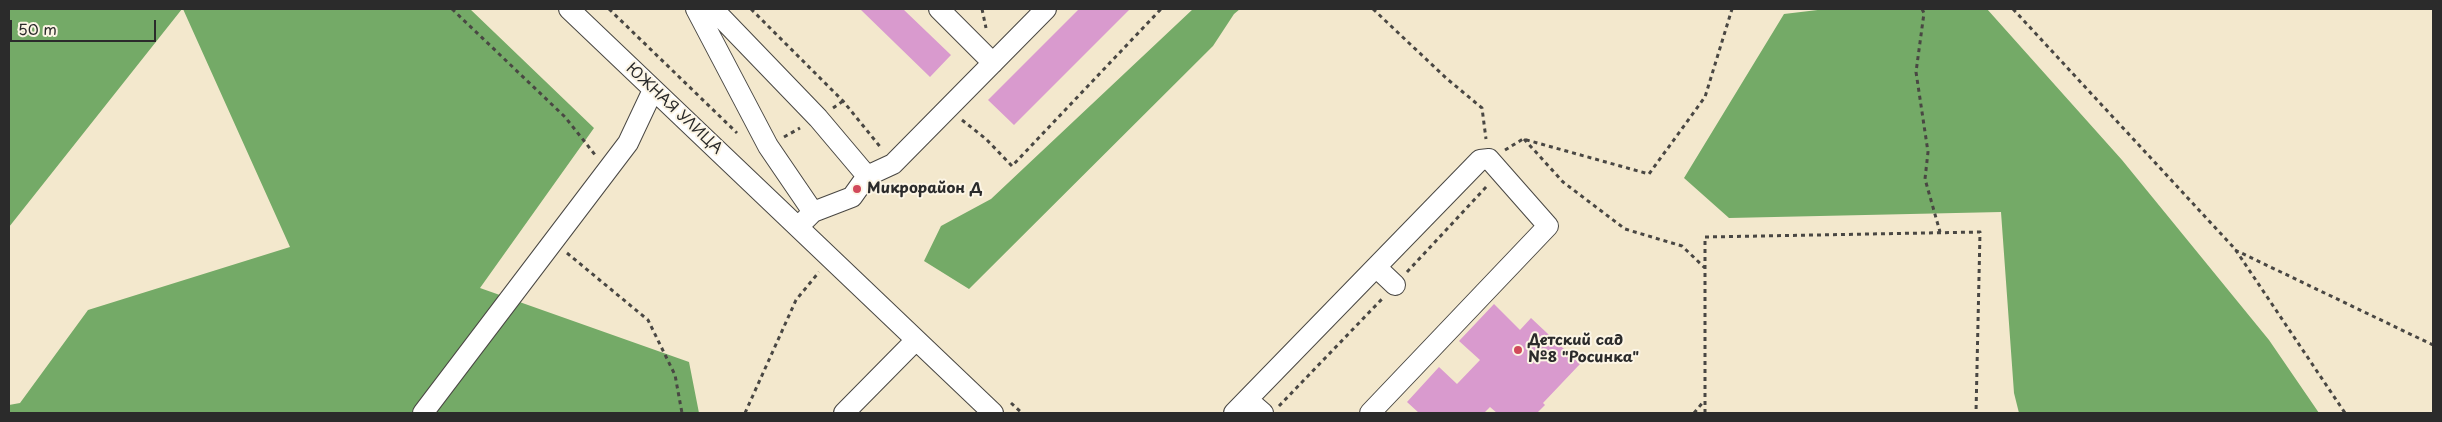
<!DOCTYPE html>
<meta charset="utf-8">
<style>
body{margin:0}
#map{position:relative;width:2442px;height:422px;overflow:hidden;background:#f3e8cd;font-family:"Playpen Sans",sans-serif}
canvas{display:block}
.frame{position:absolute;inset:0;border:10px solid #2b2b2b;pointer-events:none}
.scale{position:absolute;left:10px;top:20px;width:146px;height:22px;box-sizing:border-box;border:2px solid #2b2b2b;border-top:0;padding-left:6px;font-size:15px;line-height:18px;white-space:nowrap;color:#2b2b2b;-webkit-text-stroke:4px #fcf5e5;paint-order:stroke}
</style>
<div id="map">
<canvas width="2442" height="422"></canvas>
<div class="frame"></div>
<div class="scale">50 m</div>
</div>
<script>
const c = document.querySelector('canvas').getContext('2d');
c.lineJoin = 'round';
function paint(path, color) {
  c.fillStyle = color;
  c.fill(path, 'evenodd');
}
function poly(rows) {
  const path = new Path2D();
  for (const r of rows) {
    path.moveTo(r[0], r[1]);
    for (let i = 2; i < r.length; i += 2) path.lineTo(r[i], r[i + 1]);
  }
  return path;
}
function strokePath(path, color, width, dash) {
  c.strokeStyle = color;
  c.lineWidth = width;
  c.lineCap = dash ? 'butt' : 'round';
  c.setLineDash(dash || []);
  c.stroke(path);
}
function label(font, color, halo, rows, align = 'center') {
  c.font = font + ' "Playpen Sans",sans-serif';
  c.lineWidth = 4;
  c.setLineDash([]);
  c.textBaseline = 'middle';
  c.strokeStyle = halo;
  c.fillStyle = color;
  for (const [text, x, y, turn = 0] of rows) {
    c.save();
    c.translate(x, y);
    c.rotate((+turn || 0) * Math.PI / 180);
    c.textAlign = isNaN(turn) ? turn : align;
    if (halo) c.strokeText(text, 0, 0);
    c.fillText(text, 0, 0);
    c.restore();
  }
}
const forest = poly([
 [9,9,182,9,9,227],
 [183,9,470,9,594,128,480,288,689,362,699,413,9,413,9,405,20,403,88,310,290,247],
 [1193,9,1240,9,1234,14,1213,46,969,289,924,261,941,226,991,199],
 [1826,9,1987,9,2122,160,2269,340,2319,413,2019,413,2014,393,2001,212,1729,218,1684,178,1784,14]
]);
const building = poly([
 [860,9,903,9,951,55,930,77],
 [1079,9,1130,9,1014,125,988,100],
 [1494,304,1520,330,1531,318,1580,364,1543,403,1545,405,1537,413,1497,413,1490,407,1484,413,1419,413,1407,402,1439,367,1457,384,1480,360,1459,341]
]);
const path = poly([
 [452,9,565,117,596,156],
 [609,9,737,133],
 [751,9,843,101,882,149],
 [982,9,986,28],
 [1373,9,1446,78,1482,108,1486,139],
 [1922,9,1924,13,1916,72,1928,152,1925,179,1940,232],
 [2013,9,2235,249,2345,413],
 [833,108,843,101],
 [962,120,986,139,1012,166,1161,9],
 [784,137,800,128],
 [1524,139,1563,182,1625,229,1682,246,1705,268],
 [1505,150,1523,139,1649,174,1705,97,1732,9],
 [2235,250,2433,345],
 [567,253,648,320,675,375,682,413],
 [1407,272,1488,185],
 [1011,403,1022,413],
 [1279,406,1382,299],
 [745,413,796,300,819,272],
 [1694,413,1704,401],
 [1705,413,1705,237,1980,232,1976,413]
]);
const minor = poly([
 [569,9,993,413],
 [696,9,768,146,813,212],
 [713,9,818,118,867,176,852,197,813,212,798,227],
 [939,9,993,63],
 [867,176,893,164,1046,9],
 [1376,267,1395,285],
 [1248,400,1263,413],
 [423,413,628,143,653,90],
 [844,413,916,340],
 [1234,413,1480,160,1489,159,1548,226,1370,413]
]);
const markers = [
 [857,189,5,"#d1495b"],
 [1518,350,5,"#d1495b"]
];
const streetNames = [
 ["ЮЖНАЯ УЛИЦА",674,109,43]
];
const poiNames = [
 ["Микрорайон Д",867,189],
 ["Детский сад",1528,341],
 ["№8 \"Росинка\"",1528,358]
];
paint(forest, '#74aa67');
paint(building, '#d99ace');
strokePath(minor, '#494743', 22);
strokePath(path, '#494743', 3, [4, 4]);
strokePath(minor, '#fff', 20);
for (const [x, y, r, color] of markers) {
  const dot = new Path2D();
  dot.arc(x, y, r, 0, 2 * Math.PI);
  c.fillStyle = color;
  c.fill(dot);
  strokePath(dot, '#fcf5e5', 2);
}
label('15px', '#2b2b2b', '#fcf5e5', streetNames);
label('bold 15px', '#2b2b2b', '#fcf5e5', poiNames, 'left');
</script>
